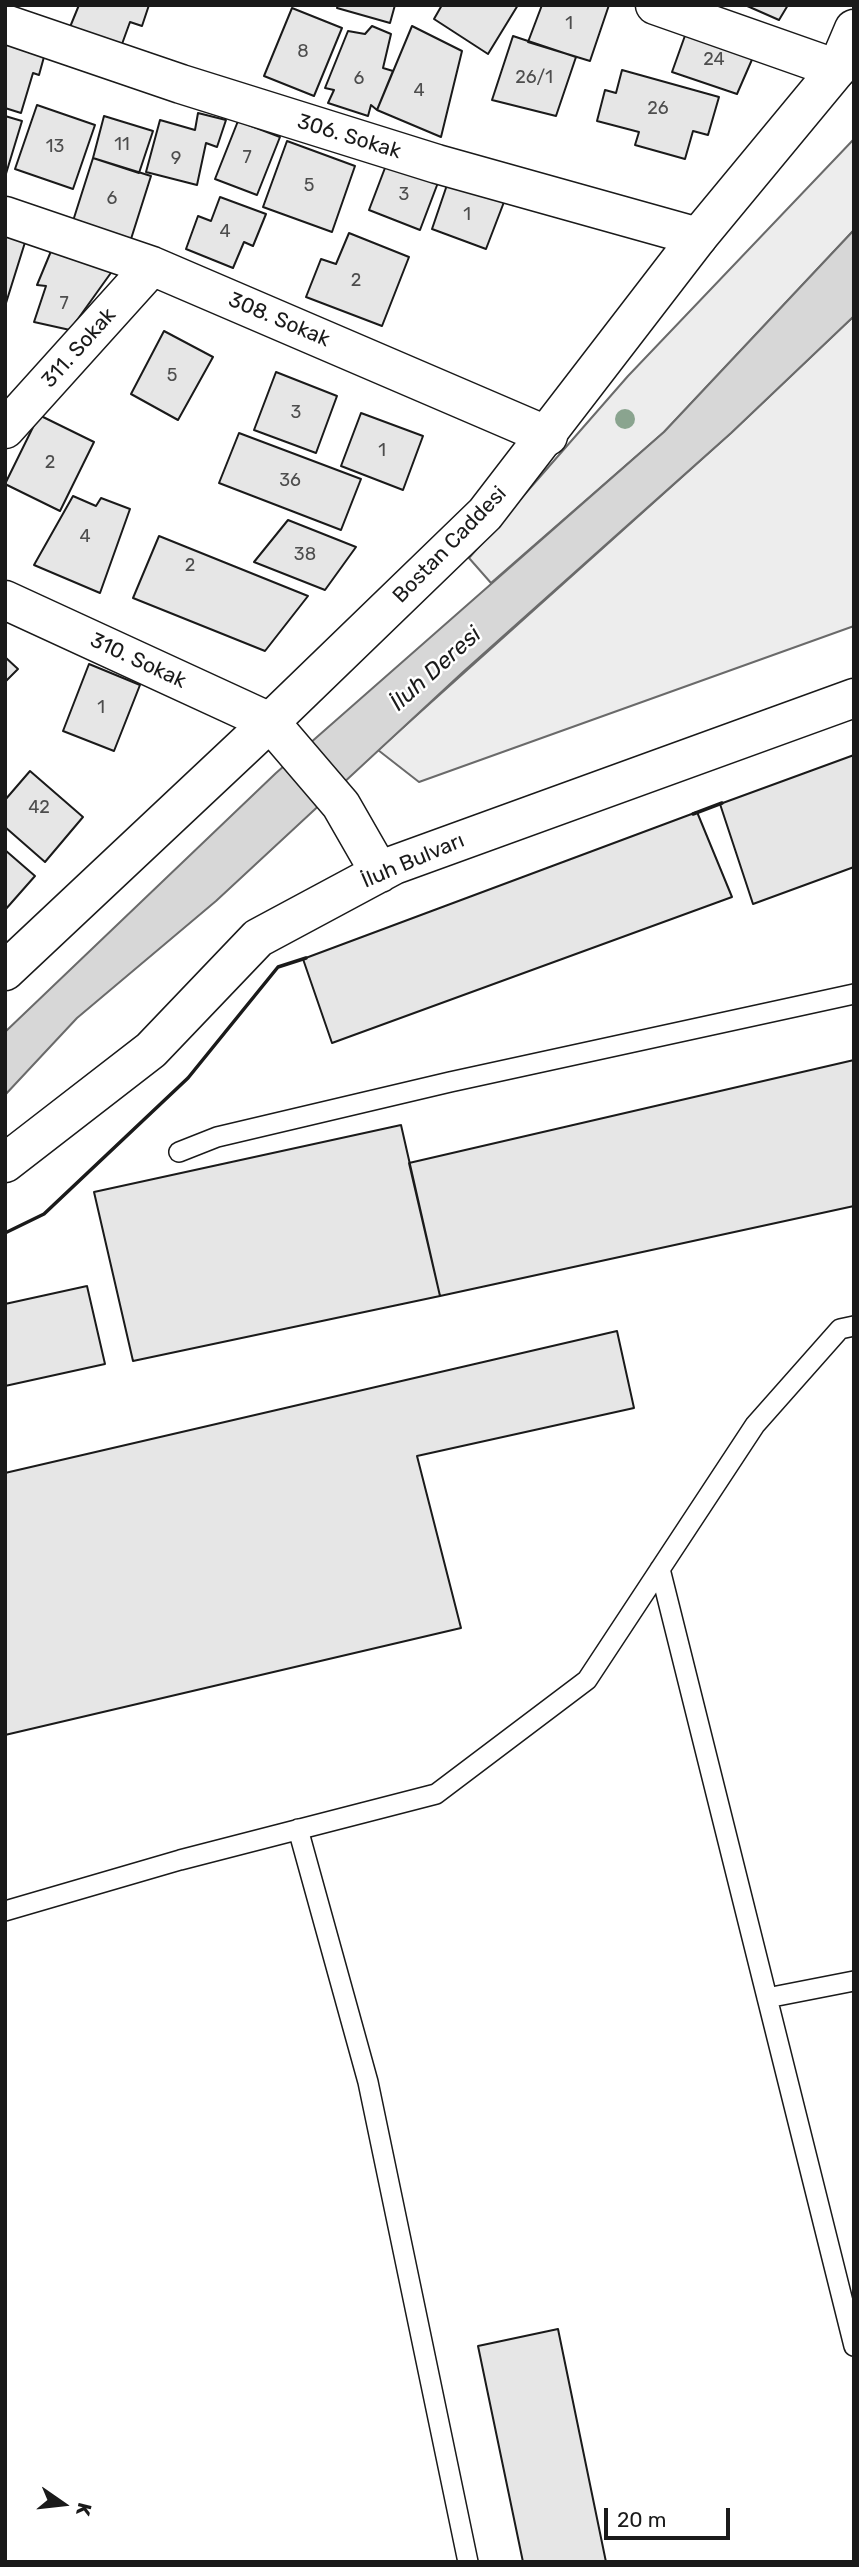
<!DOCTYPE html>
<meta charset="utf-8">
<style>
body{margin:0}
#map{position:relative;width:859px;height:2567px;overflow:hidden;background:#fff;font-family:Rubik,sans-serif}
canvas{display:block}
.frame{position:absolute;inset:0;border:7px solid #1a1a1a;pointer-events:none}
.north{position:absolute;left:28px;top:2469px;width:70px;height:70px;-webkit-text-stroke:5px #fff;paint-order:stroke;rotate:104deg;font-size:19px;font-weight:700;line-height:28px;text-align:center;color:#1a1a1a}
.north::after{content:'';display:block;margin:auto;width:24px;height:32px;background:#1a1a1a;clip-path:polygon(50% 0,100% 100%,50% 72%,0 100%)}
.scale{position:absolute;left:604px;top:2508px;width:126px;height:32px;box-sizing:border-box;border:4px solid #1a1a1a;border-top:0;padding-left:9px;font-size:21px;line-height:24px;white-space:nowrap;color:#1a1a1a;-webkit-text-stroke:5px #fff;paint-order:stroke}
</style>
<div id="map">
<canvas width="859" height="2567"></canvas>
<div class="frame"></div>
<div class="north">K</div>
<div class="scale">20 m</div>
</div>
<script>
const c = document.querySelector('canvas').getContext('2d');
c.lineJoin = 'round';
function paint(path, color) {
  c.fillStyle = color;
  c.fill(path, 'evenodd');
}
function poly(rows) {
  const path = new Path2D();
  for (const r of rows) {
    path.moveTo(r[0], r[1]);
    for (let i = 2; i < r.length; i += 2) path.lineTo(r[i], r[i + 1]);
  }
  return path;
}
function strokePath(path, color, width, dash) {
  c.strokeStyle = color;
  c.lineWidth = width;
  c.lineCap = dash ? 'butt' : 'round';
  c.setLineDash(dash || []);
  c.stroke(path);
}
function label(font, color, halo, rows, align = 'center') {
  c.font = font + ' Rubik,sans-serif';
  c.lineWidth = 5;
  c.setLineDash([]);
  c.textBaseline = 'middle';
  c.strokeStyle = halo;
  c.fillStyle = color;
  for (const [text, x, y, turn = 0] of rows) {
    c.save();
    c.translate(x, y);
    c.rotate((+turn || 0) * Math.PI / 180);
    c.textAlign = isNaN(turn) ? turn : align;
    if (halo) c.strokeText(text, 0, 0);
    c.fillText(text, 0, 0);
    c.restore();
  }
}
const built = poly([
 [854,139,854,230,664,432,491,583,469,558,628,376,854,139],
 [854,316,854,626,419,782,378,750,731,433,854,316]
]);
const water = poly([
 [854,230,854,316,731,433,463,672,216,901,77,1018,5,1095,5,1032,276,773,664,432,854,230]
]);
const building = poly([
 [79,5,149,5,142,26,130,22,122,44,70,27,79,5],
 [338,5,395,5,390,23,337,8,338,5],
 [442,5,518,5,488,54,434,19,442,5],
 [542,5,609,5,590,61,528,42,542,5],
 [745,5,788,5,779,20,745,5],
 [292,8,342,28,314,96,264,76,292,8],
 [372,26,391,34,383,68,393,71,377,110,371,105,368,116,328,103,334,90,325,88,348,31,365,34,372,26],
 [412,26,462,51,441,137,377,110,412,26],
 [687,30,754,55,737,94,672,72,687,30],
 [5,34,47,46,39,75,33,73,21,113,5,108,5,34],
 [513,36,576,57,556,116,492,100,513,36],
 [622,70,719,97,708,135,693,131,685,159,635,145,639,132,597,121,605,90,616,93,622,70],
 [37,105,95,125,73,189,15,169,37,105],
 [198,113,226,120,217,147,206,143,197,185,146,172,160,120,195,130,198,113],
 [5,116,22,121,5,177,5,116],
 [104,116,153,131,139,173,93,158,104,116],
 [238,121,280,137,257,195,215,179,238,121],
 [287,141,355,166,332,232,263,207,287,141],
 [93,158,151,176,131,239,73,221,93,158],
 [388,160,439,180,420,230,369,210,388,160],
 [448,182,504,202,486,249,432,229,448,182],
 [220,197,266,214,253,246,244,242,233,268,186,249,198,216,211,221,220,197],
 [5,229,27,236,6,303,5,303,5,229],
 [349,233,409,257,382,326,306,297,321,259,336,264,349,233],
 [54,244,118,263,70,330,34,322,46,286,37,285,54,244],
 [164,331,213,357,178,420,131,394,164,331],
 [276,372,337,396,316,453,254,430,276,372],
 [361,413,423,436,403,490,341,466,361,413],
 [39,415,94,442,60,511,5,484,39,415],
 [239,433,361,479,341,530,219,483,239,433],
 [73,496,96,506,101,498,130,509,100,593,34,565,73,496],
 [288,520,356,547,325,590,254,562,288,520],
 [159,536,308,596,265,651,133,598,159,536],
 [5,657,18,669,5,682,5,657],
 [89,664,140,685,114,751,63,731,89,664],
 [854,755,854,867,753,904,720,804,854,755],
 [30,771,83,817,45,862,5,827,5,800,30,771],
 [697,812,732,897,332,1043,303,959,697,812],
 [5,850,35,876,5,910,5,850],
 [854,1060,854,1206,440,1296,409,1163,854,1060],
 [401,1125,440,1296,133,1361,94,1192,401,1125],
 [87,1286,105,1364,5,1386,5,1304,87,1286],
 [617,1331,634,1408,417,1456,461,1628,5,1735,5,1473,617,1331],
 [558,2329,606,2562,523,2562,478,2346,558,2329]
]);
const service = poly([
 [179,1152,217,1137,450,1082,854,994],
 [660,1569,854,2346],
 [298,1829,368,2082,468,2562],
 [5,1911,180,1860,436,1794,587,1680,755,1425,840,1329,854,1326],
 [767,1998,854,1981]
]);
const minor = poly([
 [655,5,837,69],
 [5,24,181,84,437,164,698,237],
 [5,216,152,266,548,436],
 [5,429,152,266],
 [5,600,270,722]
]);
const tertiary = poly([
 [270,722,341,805,380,873],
 [5,971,270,722,485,514,698,237,837,69,854,29],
 [5,1163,151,1050,258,938,394,865,854,698]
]);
const wall = poly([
 [693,814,722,803],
 [5,1233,44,1214,188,1078,278,967,306,958]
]);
const trees = [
 [625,419]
];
const numberNames = [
 ["1",569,24],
 ["8",303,52],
 ["24",714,60],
 ["26/1",534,78],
 ["6",359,79],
 ["4",419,91],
 ["26",658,109],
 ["11",122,145],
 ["13",55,147],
 ["7",247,158],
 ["9",176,159],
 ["5",309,186],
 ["3",404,195],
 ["6",112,199],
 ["1",467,215],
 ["4",225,232],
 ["2",356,281],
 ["7",64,304],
 ["5",172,376],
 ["3",296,413],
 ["1",382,451],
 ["2",50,463],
 ["36",290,481],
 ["4",85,537],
 ["38",305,555],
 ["2",190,566],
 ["1",101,708],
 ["42",39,808]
];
const streetNames = [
 ["306. Sokak",349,137,17],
 ["308. Sokak",279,320,23],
 ["311. Sokak",79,348,-48],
 ["Bostan Caddesi",450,545,-46],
 ["310. Sokak",138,661,25],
 ["İluh Bulvarı",413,861,-23]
];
const waterNames = [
 ["İluh Deresi",436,669,-42]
];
paint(built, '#ededed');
strokePath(built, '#6a6a6a', 2);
paint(water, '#d7d7d7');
strokePath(water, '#6a6a6a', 2);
paint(building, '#e6e6e6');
strokePath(building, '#1a1a1a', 2);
strokePath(service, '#1a1a1a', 22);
strokePath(minor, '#1a1a1a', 41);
strokePath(tertiary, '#1a1a1a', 41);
strokePath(service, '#fff', 19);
strokePath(minor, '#fff', 38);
strokePath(tertiary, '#fff', 38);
strokePath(wall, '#1a1a1a', 3.5);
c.fillStyle = '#8aa48f';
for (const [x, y] of trees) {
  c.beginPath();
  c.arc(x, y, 10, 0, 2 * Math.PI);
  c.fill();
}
label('18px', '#4d4d4d', null, numberNames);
label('21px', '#1a1a1a', '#fff', streetNames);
label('italic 23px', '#1a1a1a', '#fff', waterNames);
</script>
